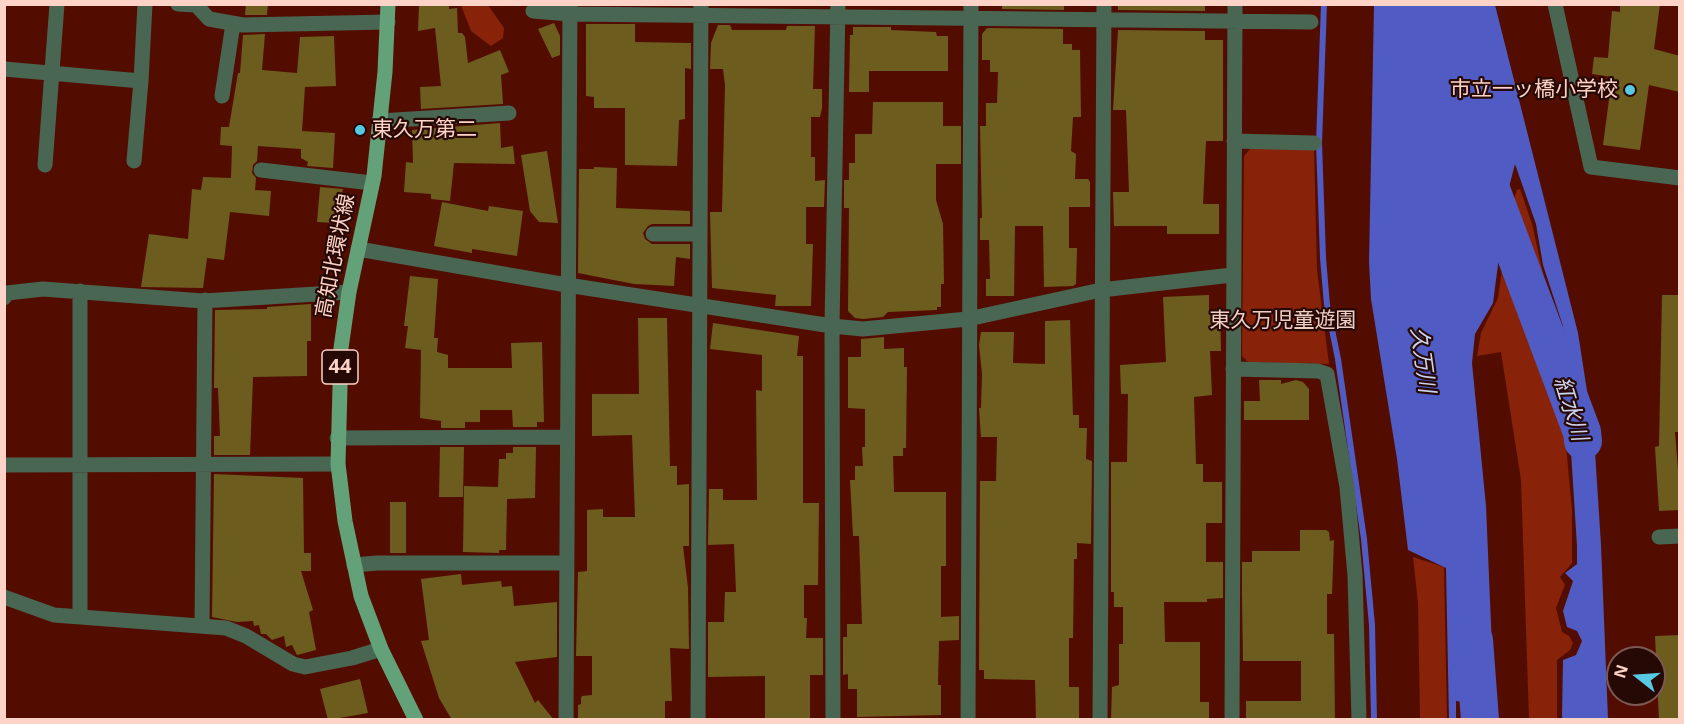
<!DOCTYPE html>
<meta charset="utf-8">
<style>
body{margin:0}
#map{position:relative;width:1684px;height:724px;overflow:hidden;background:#530d00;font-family:"Noto Sans",sans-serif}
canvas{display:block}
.frame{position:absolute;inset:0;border:6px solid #fdd2c7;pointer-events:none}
.north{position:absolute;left:1606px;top:646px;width:60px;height:60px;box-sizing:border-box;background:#260904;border:2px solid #7c5952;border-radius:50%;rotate:287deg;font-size:16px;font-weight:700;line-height:24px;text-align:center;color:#fdd2c7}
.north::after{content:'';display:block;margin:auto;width:21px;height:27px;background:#57c9e2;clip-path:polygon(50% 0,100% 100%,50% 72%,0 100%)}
</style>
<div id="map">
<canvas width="1684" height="724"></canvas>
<div class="frame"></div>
<div class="north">N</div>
</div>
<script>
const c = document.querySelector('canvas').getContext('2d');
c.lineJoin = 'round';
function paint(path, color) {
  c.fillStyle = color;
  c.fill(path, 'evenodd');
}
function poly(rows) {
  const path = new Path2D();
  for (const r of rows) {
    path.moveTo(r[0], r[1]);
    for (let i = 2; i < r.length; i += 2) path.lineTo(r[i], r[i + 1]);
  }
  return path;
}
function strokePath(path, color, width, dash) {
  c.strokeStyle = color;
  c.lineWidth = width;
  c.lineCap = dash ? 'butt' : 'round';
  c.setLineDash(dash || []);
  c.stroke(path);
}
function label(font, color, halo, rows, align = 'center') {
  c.font = font + ' "Noto Sans","Noto Sans JP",sans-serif';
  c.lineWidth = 4.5;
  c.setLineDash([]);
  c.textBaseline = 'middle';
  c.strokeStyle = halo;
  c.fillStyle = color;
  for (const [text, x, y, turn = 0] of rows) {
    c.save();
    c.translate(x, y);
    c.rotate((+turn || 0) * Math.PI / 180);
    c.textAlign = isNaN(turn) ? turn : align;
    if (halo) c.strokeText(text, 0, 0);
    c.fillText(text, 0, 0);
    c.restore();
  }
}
const green = poly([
 [461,5,488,5,504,28,503,38,491,46,471,31],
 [1251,148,1314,149,1317,270,1329,364,1248,362,1242,356,1244,156],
 [1520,189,1532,224,1555,327,1572,510,1572,563,1560,577,1565,585,1556,608,1562,632,1569,636,1573,643,1570,650,1557,660,1557,719,1529,719,1521,480,1501,352,1477,356,1481,333,1498,298,1511,207,1517,190],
 [1413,557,1444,567,1447,719,1420,719,1418,603]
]);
const water = poly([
 [1374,5,1495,5,1578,333,1594,436,1601,545,1608,719,1563,719,1562,717,1563,660,1576,655,1582,641,1577,631,1567,627,1563,611,1573,581,1565,573,1577,564,1577,546,1563,326,1543,265,1536,224,1515,164,1507,195,1493,303,1475,334,1472,363,1486,506,1493,671,1483,659,1481,686,1471,703,1456,701,1456,719,1449,719,1446,568,1408,550,1397,459,1371,299,1369,262]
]);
const stream = poly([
 [1324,4,1319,143,1323,258,1327,305,1338,359,1364,539,1372,625,1374,720]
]);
const river = poly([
 [1486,176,1582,432,1583,441],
 [1474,640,1480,720]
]);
const building = poly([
 [246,4,268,4,267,15,245,15],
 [419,4,449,4,449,9,457,8,458,33,462,33,465,37,468,63,500,50,509,72,501,75,503,104,421,109,420,87,441,86,435,28,418,31],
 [1002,4,1064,4,1064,10,1002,9],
 [1118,4,1205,4,1205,11,1118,10],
 [1620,4,1660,4,1654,49,1680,56,1680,92,1649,85,1640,150,1603,145,1612,77,1592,74,1594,57,1608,58,1612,11,1620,12],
 [554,23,560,36,560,55,552,58,538,29],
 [586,24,635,24,635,42,691,43,691,69,685,68,685,119,679,120,677,166,625,165,625,108,594,108,594,97,586,96],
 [718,25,730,25,732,30,786,30,787,26,815,26,813,89,822,89,822,108,820,117,811,117,811,157,815,157,815,181,825,180,824,207,806,207,806,244,813,244,811,306,775,306,776,295,712,288,710,212,722,212,725,85,723,69,710,69,711,43],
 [853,27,891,27,891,30,936,32,937,36,948,36,948,71,869,71,869,92,849,92,850,35,853,35],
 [987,28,1063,29,1063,44,1072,44,1072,50,1080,50,1081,117,1073,117,1071,151,1076,154,1075,179,1088,179,1090,182,1090,207,1069,207,1069,248,1077,248,1076,284,1073,286,1044,287,1043,226,1015,226,1014,296,986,296,986,279,990,279,989,240,980,240,980,218,982,218,980,126,986,126,986,103,997,103,998,72,990,72,990,60,982,60,982,34],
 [1118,30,1205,31,1205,40,1223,40,1223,141,1206,141,1203,204,1219,204,1219,234,1167,234,1167,226,1114,226,1113,192,1129,192,1126,110,1113,110],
 [265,34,262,70,297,73,300,37,334,36,336,86,305,87,302,131,335,133,333,168,307,166,308,162,301,158,301,149,258,146,257,161,253,165,252,173,256,178,255,190,271,191,269,216,230,212,224,260,207,258,203,288,141,287,149,234,188,239,192,189,201,190,203,177,231,178,232,146,220,145,221,127,229,127,238,73,240,73,243,35],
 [873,102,943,102,943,126,961,126,961,164,936,164,936,200,943,224,944,284,941,284,941,307,937,307,937,310,888,312,883,317,863,319,855,318,848,311,849,208,844,208,844,180,849,180,849,163,855,163,855,134,872,134],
 [500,123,501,148,513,146,515,164,454,163,450,201,431,199,431,194,404,192,406,162,413,163,412,130],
 [547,151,558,223,539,222,530,211,521,155],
 [594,167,617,168,616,208,690,211,690,224,652,224,648,226,643,233,645,239,652,244,690,244,690,259,676,257,674,286,634,284,578,273,579,169,594,169],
 [320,187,343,189,335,223,317,222],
 [442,202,488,211,489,206,523,211,517,256,472,249,472,253,434,246],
 [410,276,438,279,434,338,438,338,437,352,448,355,448,368,512,368,511,343,542,342,544,422,537,422,537,427,513,427,512,410,480,410,480,422,465,422,465,428,441,428,441,421,420,418,421,350,405,348,408,326,404,326],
 [1209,295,1209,315,1220,314,1221,351,1210,351,1212,395,1194,397,1196,464,1203,464,1203,482,1222,482,1222,523,1206,523,1206,562,1223,562,1223,598,1207,599,1207,602,1164,602,1165,642,1200,642,1200,702,1209,702,1209,720,1111,720,1112,687,1119,685,1119,644,1123,644,1123,607,1114,607,1114,592,1111,592,1111,462,1127,462,1128,394,1121,394,1120,365,1166,362,1163,297],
 [1662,295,1680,295,1680,432,1675,432,1680,495,1679,510,1659,511,1655,447,1659,446],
 [311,304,311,341,307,341,307,376,253,377,250,455,214,455,214,436,220,436,218,388,214,388,215,310,267,309,267,307],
 [638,318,667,318,670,466,677,466,677,485,689,484,689,546,683,546,688,588,689,649,670,648,672,701,665,701,665,720,578,720,578,705,581,704,581,698,582,696,592,695,592,656,576,656,578,572,587,571,587,510,603,509,603,517,635,517,632,435,592,436,592,394,639,394],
 [1070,320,1073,415,1079,415,1079,428,1087,428,1086,459,1092,461,1091,544,1077,543,1077,559,1074,559,1073,638,1069,638,1069,687,1079,687,1079,720,1036,720,1035,680,984,679,984,670,979,670,980,481,996,481,997,437,981,437,979,408,981,408,982,374,979,345,981,332,1014,332,1013,363,1045,364,1045,321],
 [713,323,799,336,797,356,803,356,803,503,819,503,818,585,804,585,804,618,807,618,806,638,823,638,823,675,810,675,810,720,765,720,765,676,708,677,708,622,724,622,725,592,736,592,734,544,708,545,709,489,723,489,723,500,757,500,756,390,762,391,762,355,710,349],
 [884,337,884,349,904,348,904,367,907,367,906,448,903,448,903,456,893,456,894,492,946,492,946,566,941,566,941,617,959,616,959,640,939,641,938,685,941,685,941,715,857,717,857,689,848,689,848,674,843,675,843,637,847,637,847,624,862,624,859,536,853,536,850,480,855,480,855,466,863,466,862,447,865,447,865,409,848,408,848,357,861,357,861,339],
 [1259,380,1281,380,1281,384,1296,380,1303,382,1309,389,1309,420,1244,420,1244,401,1260,401],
 [440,447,464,447,463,497,439,497],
 [513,447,536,447,535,498,507,499,506,550,499,550,499,553,463,552,464,486,498,487,499,459,506,459,506,453,513,453],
 [214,474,303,478,304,553,311,553,311,571,301,571,313,610,309,612,316,650,297,655,292,645,286,647,284,636,272,640,266,634,261,634,259,625,254,626,253,621,237,622,212,617],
 [390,502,406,502,406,553,390,553],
 [1300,530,1326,530,1329,532,1330,541,1334,540,1332,594,1327,594,1327,634,1334,634,1335,720,1246,720,1246,701,1301,701,1301,661,1243,661,1242,596,1242,562,1252,562,1252,551,1300,551],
 [461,574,462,585,501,581,502,587,512,586,514,606,557,602,557,657,515,662,535,703,538,700,554,720,452,720,439,698,421,641,429,640,421,579],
 [1680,635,1680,720,1659,720,1655,636],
 [360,679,368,713,328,720,320,689]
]);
const minor = poly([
 [178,4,196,5,209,19,243,25,388,22],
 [1555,4,1591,167,1680,178],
 [533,11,570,14,1311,22],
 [4,69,141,81,145,4],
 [222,96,233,24],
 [379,121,509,113],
 [1234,141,1314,143],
 [134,161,141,81],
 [45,165,57,4],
 [261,170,372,183],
 [653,234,700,234],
 [358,249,567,285,832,326,863,329,968,319,1101,290,1232,275],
 [4,298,7,293,43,289,203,301,349,292],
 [1233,369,1318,371,1327,374,1347,487,1355,575,1359,720],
 [337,438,567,437],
 [4,465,338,464],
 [1659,537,1680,536],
 [354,565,377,563,566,563],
 [4,597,54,615,226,628,246,636,293,664,305,667,352,658,381,649],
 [80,617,80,291],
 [202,625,205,300],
 [566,720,570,4],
 [698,720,701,4],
 [833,720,832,326,838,4],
 [968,720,971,4],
 [1100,720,1104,4],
 [1232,720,1235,4]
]);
const primary = poly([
 [388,4,385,72,374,176,349,292,341,348,338,464,345,521,361,596,381,649,416,720]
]);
const markers = [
 [1630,90,6,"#57c9e2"],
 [360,130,6,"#57c9e2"]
];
const shields = [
 [340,367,36]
];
const shieldNames = [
 ["44",340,367]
];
const poiNames = [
 ["市立一ッ橋小学校",1618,90],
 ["東久万第二",372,130,"left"]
];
const streetNames = [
 ["高知北環状線",336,256,-79]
];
const parkNames = [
 ["東久万児童遊園",1283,321]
];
const waterNames = [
 ["久万川",1422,360,82],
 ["紅水川",1570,409,73]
];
paint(green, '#882309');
paint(water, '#505bc4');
strokePath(stream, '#505bc4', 6);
strokePath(river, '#505bc4', 38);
paint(building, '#6c5c1e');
strokePath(minor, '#496653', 15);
strokePath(primary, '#63a178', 15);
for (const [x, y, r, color] of markers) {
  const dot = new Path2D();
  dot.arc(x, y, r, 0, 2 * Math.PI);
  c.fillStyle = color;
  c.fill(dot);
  strokePath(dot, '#260904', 2);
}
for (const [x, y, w] of shields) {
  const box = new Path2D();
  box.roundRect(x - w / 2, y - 17, w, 34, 4.5);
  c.fillStyle = '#260904';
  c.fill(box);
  strokePath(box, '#fdd2c7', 1.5);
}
label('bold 20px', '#fdd2c7', null, shieldNames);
label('21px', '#fdd2c7', '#260904', poiNames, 'right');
label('21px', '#fdd2c7', '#260904', streetNames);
label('21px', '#edcdc4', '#260904', parkNames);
label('italic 22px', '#cbd2ed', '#260904', waterNames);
</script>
